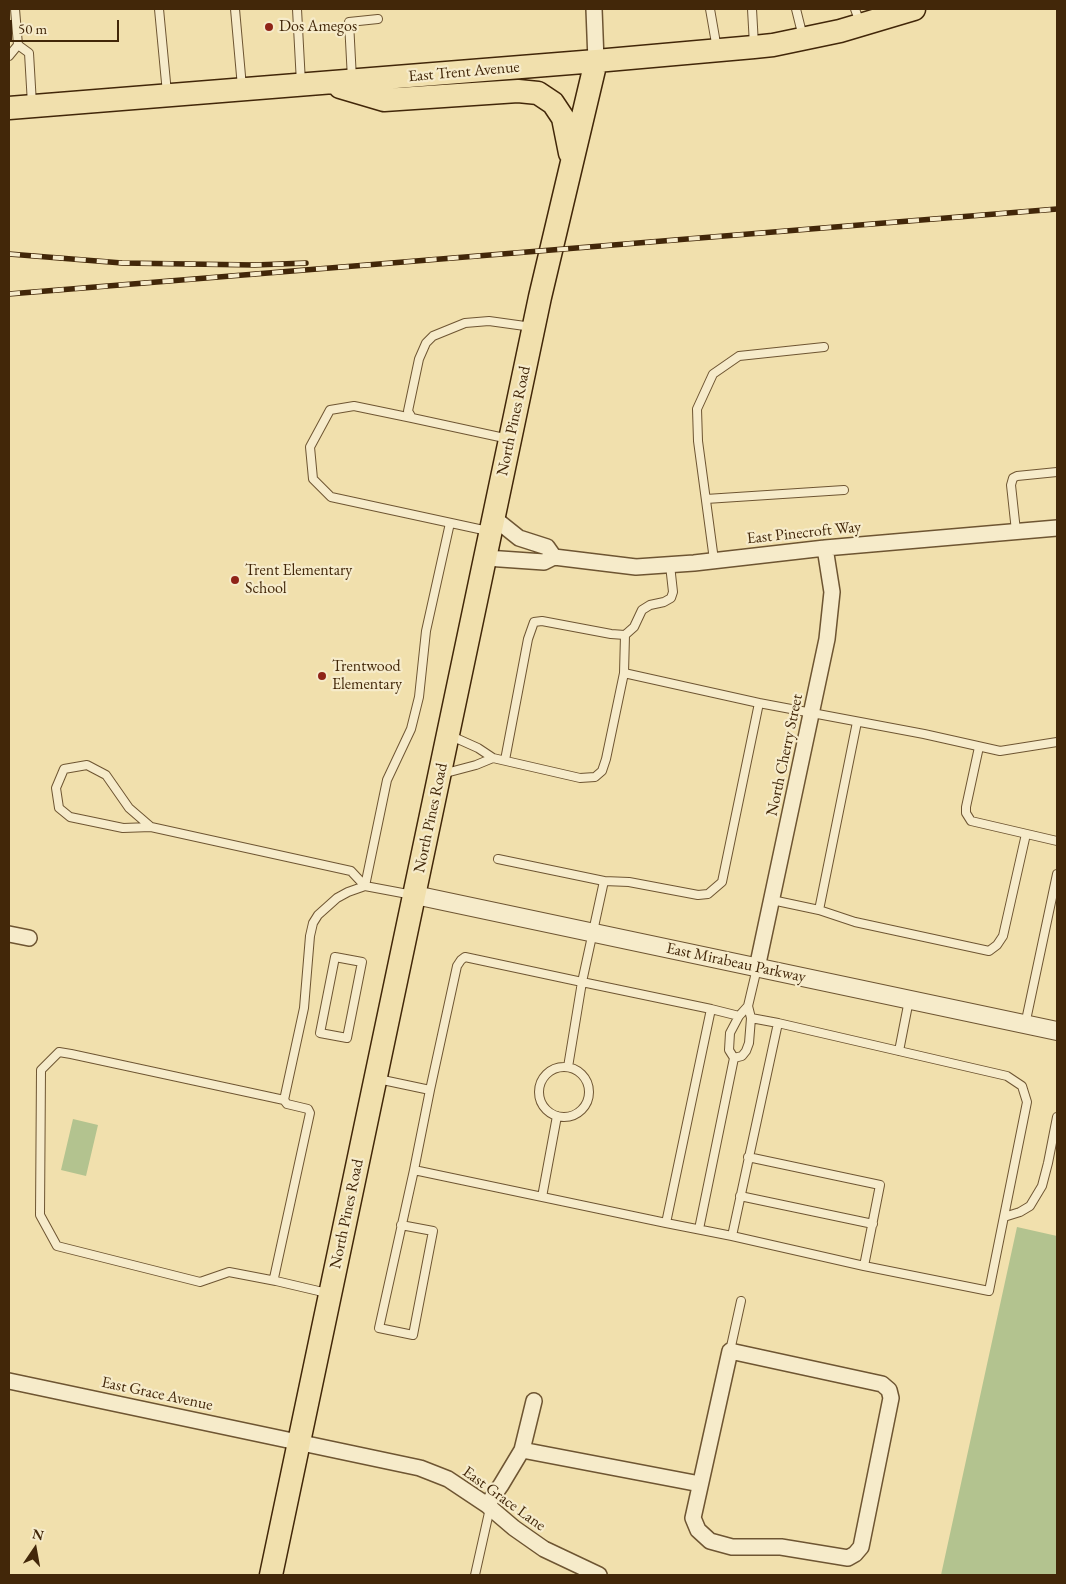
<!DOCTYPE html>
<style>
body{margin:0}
#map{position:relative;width:1066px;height:1584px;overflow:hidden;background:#f1e0ad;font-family:"EB Garamond",serif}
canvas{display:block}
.frame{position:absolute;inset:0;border:10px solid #422709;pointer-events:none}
.north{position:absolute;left:10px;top:1524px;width:50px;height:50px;-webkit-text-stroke:4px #f6ebca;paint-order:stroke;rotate:12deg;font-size:14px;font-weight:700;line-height:20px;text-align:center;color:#422709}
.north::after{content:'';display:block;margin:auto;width:18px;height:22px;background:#422709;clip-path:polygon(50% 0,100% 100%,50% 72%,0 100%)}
.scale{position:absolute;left:10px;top:20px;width:109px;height:22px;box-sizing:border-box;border:2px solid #422709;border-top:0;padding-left:6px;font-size:15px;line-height:18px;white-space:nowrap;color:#422709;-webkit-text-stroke:4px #f6ebca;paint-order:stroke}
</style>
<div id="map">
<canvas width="1066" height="1584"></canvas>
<div class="frame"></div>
<div class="north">N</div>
<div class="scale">50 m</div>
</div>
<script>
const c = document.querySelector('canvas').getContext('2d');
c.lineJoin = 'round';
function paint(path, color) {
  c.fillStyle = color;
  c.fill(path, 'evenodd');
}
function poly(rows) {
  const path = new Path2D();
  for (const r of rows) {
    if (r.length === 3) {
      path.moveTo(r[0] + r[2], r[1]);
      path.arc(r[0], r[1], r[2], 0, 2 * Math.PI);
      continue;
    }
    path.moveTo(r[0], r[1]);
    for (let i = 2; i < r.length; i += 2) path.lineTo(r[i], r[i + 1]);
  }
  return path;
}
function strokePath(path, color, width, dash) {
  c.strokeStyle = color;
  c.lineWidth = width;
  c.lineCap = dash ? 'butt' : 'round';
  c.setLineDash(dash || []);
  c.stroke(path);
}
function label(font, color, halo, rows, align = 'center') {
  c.font = font + ' "EB Garamond",serif';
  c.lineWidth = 4.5;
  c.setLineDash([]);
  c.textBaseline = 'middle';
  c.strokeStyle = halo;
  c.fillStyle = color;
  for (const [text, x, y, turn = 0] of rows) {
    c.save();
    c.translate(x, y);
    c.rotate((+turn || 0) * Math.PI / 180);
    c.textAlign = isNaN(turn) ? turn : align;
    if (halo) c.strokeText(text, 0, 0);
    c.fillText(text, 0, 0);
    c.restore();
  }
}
const green = poly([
 [73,1119,98,1125,86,1176,61,1170],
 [1017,1227,1057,1236,1057,1575,941,1575]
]);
const service = poly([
 [15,9,18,45,29,53,32,104],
 [159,9,167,93],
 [235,9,242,87],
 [297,9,301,83],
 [710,9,717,49],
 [752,9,754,45],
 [796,9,803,37],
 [855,9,860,23],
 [9,56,18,45],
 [352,79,349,22,378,19],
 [412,418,354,406,330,410,310,447,313,479,331,497,488,531],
 [509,439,412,418,408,411,419,359,426,343,433,336,465,323,489,321,532,327],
 [706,499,844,490],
 [1016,531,1011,485,1013,478,1017,476,1057,472],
 [714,560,698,441,697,409,713,374,739,356,824,347],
 [624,673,625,635],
 [759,703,924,734,1000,751,1057,742],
 [857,722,819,910,855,922,989,951,997,945,1003,936,1026,834],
 [979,747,966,807,966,813,971,821,1057,841],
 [505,760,528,639,534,622,542,621,611,634,625,635,634,627,642,610,650,605,664,602,671,598,673,592,670,565],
 [442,774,476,765,493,758,478,748,449,735],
 [151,827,129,808,106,775,87,765,64,769,56,788,59,808,70,817,123,828,151,827,351,871,365,886],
 [498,859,604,881],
 [365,886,387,780,411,729,419,697,426,631,450,523],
 [772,900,819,910],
 [335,957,362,962,347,1038,320,1033,335,957],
 [711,1009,739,1016],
 [751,1018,778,1023],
 [778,1023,1007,1076,1022,1086,1027,1102,989,1291,864,1266,732,1236,778,1023],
 [1025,1025,1057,874],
 [899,1051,909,1000],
 [734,1058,742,1056,746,1051,749,1043,751,1018,748,1006],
 [564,1092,25],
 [378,1079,430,1090,414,1170,666,1223,711,1009,582,982,604,881,629,882,698,895,708,894,722,882,759,703,624,673,606,759,602,771,595,777,580,778,493,758],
 [430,1090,457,966,461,960,465,957,582,982,568,1067],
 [748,1157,880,1185,864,1266],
 [740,1196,873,1224],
 [542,1197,557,1116],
 [1004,1217,1020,1212,1030,1206,1042,1186,1048,1163,1057,1117],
 [666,1223,732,1236],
 [401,1225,433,1231,413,1335,379,1328,414,1170],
 [699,1229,734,1058,729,1050,730,1033,739,1016,748,1006,757,968],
 [276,1281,229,1272,200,1282,57,1246,40,1215,41,1070,59,1052,71,1054,284,1100],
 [327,1293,276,1281,274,1278,310,1113,308,1109,287,1104,284,1100,304,1008,310,936,313,923,318,915,337,898,348,892,365,886,413,895],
 [730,1351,741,1301],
 [475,1575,490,1508]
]);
const minor = poly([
 [594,9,596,61],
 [494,518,519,538,547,547,554,557],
 [486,558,544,562,554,557,636,567,694,563,825,548,1057,528],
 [9,934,29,938],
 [757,968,827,639,832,592,825,548],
 [730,1351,882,1384,889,1390,891,1398,861,1547,855,1554,848,1558,781,1547,732,1547,710,1541,698,1530,693,1518,730,1351],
 [9,1381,420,1468,448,1479,487,1505,514,1528,544,1549,599,1575],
 [522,1450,700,1484],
 [487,1505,501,1485,522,1450,534,1401]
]);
const tertiary = poly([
 [415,895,1057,1031]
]);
const primary = poly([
 [340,87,384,100,518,91,538,93,553,103,563,118,570,153],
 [9,108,596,61,754,47,773,45,840,31,914,9],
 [271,1575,540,297,596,61]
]);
const rail = poly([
 [9,254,122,263,255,265,306,263],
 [9,294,1057,209]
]);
const markers = [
 [269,27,5,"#8f2418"],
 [235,580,5,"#8f2418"],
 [322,676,5,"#8f2418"]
];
const poiNames = [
 ["Dos Amegos",279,27],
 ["Trent Elementary",245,571],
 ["School",245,589],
 ["Trentwood",332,667],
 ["Elementary",332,685]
];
const streetNames = [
 ["East Trent Avenue",464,72,-5],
 ["North Pines Road",514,421,-78],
 ["East Pinecroft Way",804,533,-6],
 ["North Cherry Street",785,755,-78],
 ["North Pines Road",431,818,-78],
 ["East Mirabeau Parkway",736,963,12],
 ["North Pines Road",347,1214,-78],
 ["East Grace Avenue",157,1394,12],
 ["East Grace Lane",504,1499,36]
];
paint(green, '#b3c38f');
strokePath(service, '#6e5532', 10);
strokePath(minor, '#6e5532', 18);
strokePath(tertiary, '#6e5532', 20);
strokePath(primary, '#422709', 25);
strokePath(service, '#f6ebca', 8);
strokePath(minor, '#f6ebca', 15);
strokePath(tertiary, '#f6ebca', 18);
strokePath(primary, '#f1e0ad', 22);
strokePath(rail, '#422709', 5.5);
strokePath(rail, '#f6ebca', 4, [11]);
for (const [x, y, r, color] of markers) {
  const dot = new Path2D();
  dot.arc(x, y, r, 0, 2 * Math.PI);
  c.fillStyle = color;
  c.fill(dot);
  strokePath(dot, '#f6ebca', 2);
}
label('16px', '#422709', '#f6ebca', poiNames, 'left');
label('16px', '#422709', '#f6ebca', streetNames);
</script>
